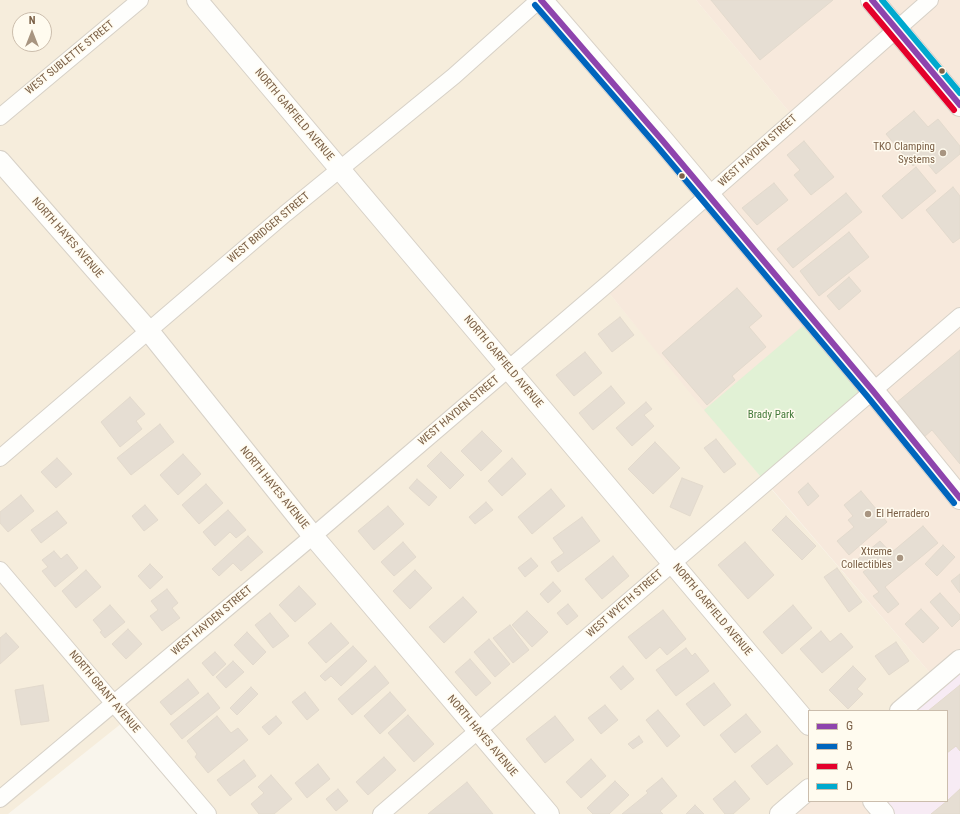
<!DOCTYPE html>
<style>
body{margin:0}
#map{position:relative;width:960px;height:814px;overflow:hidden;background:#f9f5ec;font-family:"Roboto Condensed",sans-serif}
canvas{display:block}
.legend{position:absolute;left:808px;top:710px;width:140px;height:92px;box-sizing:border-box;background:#fffbef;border:1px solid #cbbdac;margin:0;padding:5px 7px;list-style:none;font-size:12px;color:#7c6148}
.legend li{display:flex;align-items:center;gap:8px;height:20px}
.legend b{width:20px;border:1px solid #cbbdac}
.north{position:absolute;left:12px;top:12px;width:40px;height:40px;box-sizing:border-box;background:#fffbef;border:1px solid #cbbdac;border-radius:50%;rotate:0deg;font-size:11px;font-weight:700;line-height:16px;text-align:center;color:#7c6148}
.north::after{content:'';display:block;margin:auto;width:14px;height:18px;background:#a89581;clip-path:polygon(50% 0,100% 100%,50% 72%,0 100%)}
</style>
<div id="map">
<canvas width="960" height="814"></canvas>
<ul class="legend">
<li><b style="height:5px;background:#8e44ad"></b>G</li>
<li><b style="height:5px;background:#0065bd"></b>B</li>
<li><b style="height:5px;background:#e4002b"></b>A</li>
<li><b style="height:5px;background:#00a9ce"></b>D</li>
</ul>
<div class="north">N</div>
</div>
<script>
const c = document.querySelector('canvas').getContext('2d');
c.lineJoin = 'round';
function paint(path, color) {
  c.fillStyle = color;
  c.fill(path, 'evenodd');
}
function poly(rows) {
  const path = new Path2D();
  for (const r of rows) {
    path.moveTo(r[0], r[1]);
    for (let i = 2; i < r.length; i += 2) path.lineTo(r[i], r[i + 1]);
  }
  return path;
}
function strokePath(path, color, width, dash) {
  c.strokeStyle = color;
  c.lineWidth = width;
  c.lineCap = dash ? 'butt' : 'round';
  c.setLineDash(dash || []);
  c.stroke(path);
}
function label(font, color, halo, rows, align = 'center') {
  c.font = font + ' "Roboto Condensed",sans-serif';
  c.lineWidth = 3;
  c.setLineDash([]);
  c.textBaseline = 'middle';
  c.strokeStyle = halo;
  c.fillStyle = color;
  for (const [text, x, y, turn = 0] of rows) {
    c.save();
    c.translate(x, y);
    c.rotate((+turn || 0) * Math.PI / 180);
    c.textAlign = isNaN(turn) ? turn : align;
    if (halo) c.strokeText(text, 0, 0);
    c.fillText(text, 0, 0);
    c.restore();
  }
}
const residential = poly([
 [0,0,696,0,795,119,604,287,766,483,936,680,900,711,809,711,809,789,780,814,208,814,127,719,8,814,0,814],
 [20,20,44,20,44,44,20,44]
]);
const commercial = poly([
 [696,0,960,0,960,814,780,814,809,801,947,801,947,711,936,680,704,410,604,287,795,119]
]);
const education = poly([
 [960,660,960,814,884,814,873,801,947,801,947,711,900,711]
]);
const green = poly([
 [811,319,873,391,766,483,704,410]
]);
const building = poly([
 [711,0,833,0,760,60,711,0],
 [914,111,928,127,938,119,960,146,960,154,936,174,923,158,913,166,886,134,914,111],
 [804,141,834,177,811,195,794,175,800,170,787,155,804,141],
 [916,167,936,191,902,219,882,196,916,167],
 [774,183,788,200,757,225,742,208,774,183],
 [953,187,960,196,960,238,953,243,926,210,953,187],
 [846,193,862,212,793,268,777,249,846,193],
 [849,232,869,257,819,296,800,271,849,232],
 [849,277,861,291,839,310,827,296,849,277],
 [737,288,762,316,749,327,766,347,732,376,735,380,707,405,662,353,737,288],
 [620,317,634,335,612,352,598,334,620,317],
 [960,350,960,464,932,430,924,437,896,403,960,350],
 [585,352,602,373,574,396,556,375,585,352],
 [611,386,625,403,593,430,579,413,611,386],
 [130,397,145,414,136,421,142,429,120,447,101,422,130,397],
 [646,402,652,409,644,415,654,426,632,446,616,428,646,402],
 [160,424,174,442,131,475,117,458,160,424],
 [482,431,502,451,481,471,461,451,482,431],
 [716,439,736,464,724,473,704,448,716,439],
 [655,442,680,468,653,494,628,469,655,442],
 [441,452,464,475,450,489,427,466,441,452],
 [183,454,201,474,178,495,160,475,183,454],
 [57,458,72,474,56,488,41,472,57,458],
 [512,458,526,474,502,496,488,481,512,458],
 [682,478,703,486,690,516,670,507,682,478],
 [417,479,437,497,429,506,409,488,417,479],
 [808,483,819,496,808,506,798,492,808,483],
 [206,484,223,503,199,524,182,505,206,484],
 [551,489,565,506,532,534,518,517,551,489],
 [861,491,887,522,849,555,837,541,854,527,848,520,853,516,844,505,861,491],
 [21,495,34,511,8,532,0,523,0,512,21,495],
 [486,502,493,510,475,524,469,517,486,502],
 [145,505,158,520,144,531,132,516,145,505],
 [388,506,404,524,374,550,358,531,388,506],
 [228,510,246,530,236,538,230,532,215,546,203,532,228,510],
 [57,511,67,523,41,543,31,530,57,511],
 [786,516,816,546,802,560,772,530,786,516],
 [582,517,600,541,558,572,551,562,564,553,553,538,582,517],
 [923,526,938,543,885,587,899,604,888,613,873,596,879,592,863,572,867,569,858,559,880,541,891,553,923,526],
 [248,536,263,552,241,571,233,563,219,576,212,569,248,536],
 [403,542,416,557,394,576,381,562,403,542],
 [745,542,774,575,748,599,718,565,745,542],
 [943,545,955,557,937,576,925,564,943,545],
 [54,551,61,559,67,554,78,568,55,587,42,571,48,567,42,560,54,551],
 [613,556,629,576,602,599,585,579,613,556],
 [531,558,538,566,525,577,518,568,531,558],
 [150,564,163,577,150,589,138,576,150,564],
 [837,568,862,602,849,612,824,577,837,568],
 [86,570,101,587,76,608,62,591,86,570],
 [415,570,432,588,410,609,393,591,415,570],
 [960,574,960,593,951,581,960,574],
 [553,582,561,591,548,603,540,594,553,582],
 [299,586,316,604,295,622,279,605,299,586],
 [167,589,178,603,172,608,180,618,162,631,150,616,158,610,151,601,167,589],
 [940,593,960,615,960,619,952,627,930,602,940,593],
 [463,597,477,612,444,643,429,627,463,597],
 [568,604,578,616,567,625,557,613,568,604],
 [110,605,125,622,105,638,100,632,102,631,93,620,110,605],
 [793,605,812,628,782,654,763,632,793,605],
 [921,609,939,628,923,643,905,624,921,609],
 [663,610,686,639,667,655,660,647,646,659,628,637,663,610],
 [527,611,548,632,532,647,512,625,527,611],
 [270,613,289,636,273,648,255,625,270,613],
 [331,623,349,643,326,663,308,643,331,623],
 [510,625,529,650,513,663,493,638,510,625],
 [128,629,142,644,126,659,112,644,128,629],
 [821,631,830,642,841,633,853,647,822,673,800,649,821,631],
 [247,632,266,652,253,665,234,645,247,632],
 [6,633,19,647,0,664,0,638,6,633],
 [489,639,510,664,495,677,474,652,489,639],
 [896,642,909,661,889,675,875,656,896,642],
 [353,646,367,661,341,686,331,676,325,681,320,676,353,646],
 [686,648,692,656,695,653,709,671,676,696,656,670,686,648],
 [215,652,226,664,213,676,202,663,215,652],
 [470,659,491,683,476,696,455,672,470,659],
 [233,661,244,672,226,688,216,677,233,661],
 [375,666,389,683,352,715,338,699,375,666],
 [623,666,634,679,621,690,610,677,623,666],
 [853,666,866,679,857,689,863,694,848,709,829,690,853,666],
 [188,679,199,693,171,715,160,702,188,679],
 [714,683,731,705,704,726,686,704,714,683],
 [43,685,49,721,21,725,15,690,43,685],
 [960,685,960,751,956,746,947,753,947,711,928,711,960,685],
 [251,687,258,694,237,715,230,708,251,687],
 [305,692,319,710,307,720,292,702,305,692],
 [390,692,406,710,380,734,364,716,390,692],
 [208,693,220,708,182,739,170,724,208,693],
 [605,705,618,720,601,734,588,718,605,705],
 [658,710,680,736,667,747,646,720,658,710],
 [746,714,761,732,735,753,720,735,746,714],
 [408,715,434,744,414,762,388,733,408,715],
 [217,716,231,733,238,728,248,740,208,773,195,757,197,754,187,741,217,716],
 [276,716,282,723,269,735,262,727,276,716],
 [555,716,574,740,545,763,526,739,555,716],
 [639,736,643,742,633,749,628,744,639,736],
 [777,745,793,764,767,785,751,766,777,745],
 [384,757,396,770,368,795,356,782,384,757],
 [591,759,606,776,581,798,566,782,591,759],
 [244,760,256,776,230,796,217,780,244,760],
 [318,764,330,779,307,798,295,783,318,764],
 [271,775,292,799,274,814,259,814,251,804,264,793,258,787,271,775],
 [662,778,677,796,660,811,663,814,622,814,648,793,646,791,662,778],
 [615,781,629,795,609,814,593,814,587,808,615,781],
 [735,781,750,799,733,814,725,814,713,799,735,781],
 [467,782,493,814,428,814,467,782],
 [338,789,348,801,336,811,326,799,338,789],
 [960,789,960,814,931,814,947,801,960,789],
 [695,805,704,814,686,814,695,805]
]);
const minor = poly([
 [0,117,140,0],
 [0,458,285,214,454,76,539,0],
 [0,570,208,814],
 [0,799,313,536,611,281,930,0],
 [381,814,960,316]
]);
const tertiary = poly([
 [197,0,809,725],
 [0,161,148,330,313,536,549,814],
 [900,711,960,660],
 [873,801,884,814],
 [780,814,809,789]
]);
const secondary = poly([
 [541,0,662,140,873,391,960,498],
 [872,0,960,105]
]);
const bus1 = poly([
 [541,0,662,140,873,391,960,498],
 [872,0,960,105]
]);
const bus2 = poly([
 [535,5,656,145,867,396,954,503]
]);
const bus3 = poly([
 [866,5,954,110]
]);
const bus4 = poly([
 [882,0,960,93]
]);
const markers = [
 [942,71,3.5,"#7c6148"],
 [943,153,4,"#a89581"],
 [682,176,3.5,"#7c6148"],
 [868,514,4,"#a89581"],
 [900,558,4,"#a89581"]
];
const streetNames = [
 ["WEST SUBLETTE STREET",70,58,-39],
 ["NORTH GARFIELD AVENUE",294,115,50],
 ["WEST HAYDEN STREET",758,151,-42],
 ["WEST BRIDGER STREET",269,228,-40],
 ["NORTH HAYES AVENUE",67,238,49],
 ["NORTH GARFIELD AVENUE",503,362,50],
 ["WEST HAYDEN STREET",459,411,-40],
 ["NORTH HAYES AVENUE",274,488,51],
 ["WEST WYETH STREET",625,604,-41],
 ["NORTH GARFIELD AVENUE",712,610,50],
 ["WEST HAYDEN STREET",212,621,-40],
 ["NORTH GRANT AVENUE",104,692,50],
 ["NORTH HAYES AVENUE",482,736,50]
];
const poiNames = [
 ["TKO Clamping",935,147],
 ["Systems",935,160],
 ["El Herradero",876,514,"left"],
 ["Xtreme",892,552],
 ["Collectibles",892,565]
];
const parkNames = [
 ["Brady Park",771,415]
];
paint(residential, '#f6eddc');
paint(commercial, '#f7e9dc');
paint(education, '#f7ebf4');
paint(green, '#e1f1d5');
paint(building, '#e6ded3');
strokePath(building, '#e3dacd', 1);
strokePath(minor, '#d7d1c7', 18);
strokePath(tertiary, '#d7d1c7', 22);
strokePath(secondary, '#d8d1c7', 24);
strokePath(minor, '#fefefc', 16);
strokePath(tertiary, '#fefefc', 20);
strokePath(secondary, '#fefefc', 22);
strokePath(bus1, '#8e44ad', 6);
strokePath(bus2, '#0065bd', 6);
strokePath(bus3, '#e4002b', 6);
strokePath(bus4, '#00a9ce', 6);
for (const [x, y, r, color] of markers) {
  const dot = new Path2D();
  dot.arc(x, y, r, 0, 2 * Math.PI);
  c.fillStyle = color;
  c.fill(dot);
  strokePath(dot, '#fffbef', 1.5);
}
label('11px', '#7c6148', '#fffbef', streetNames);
label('11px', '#7c6148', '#fffbef', poiNames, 'right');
label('11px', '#467c3c', '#fffbef', parkNames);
</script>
